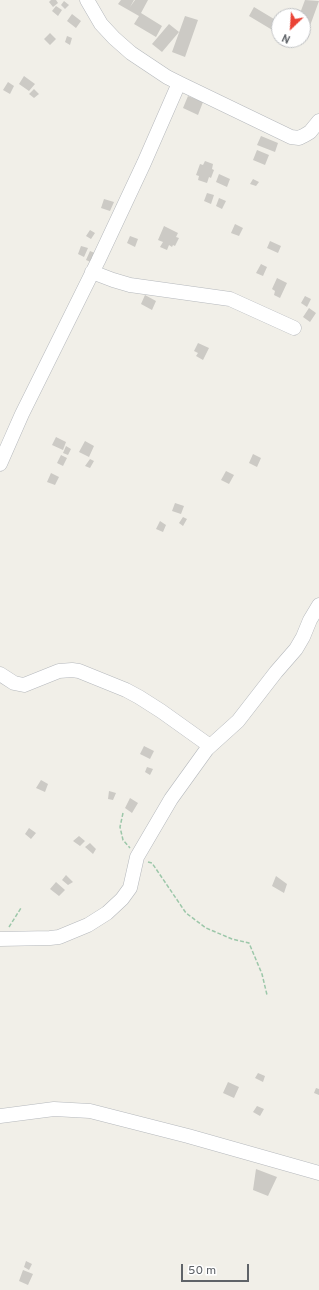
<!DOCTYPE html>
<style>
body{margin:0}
#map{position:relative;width:319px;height:1290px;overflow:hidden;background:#f1efe8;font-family:Overpass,sans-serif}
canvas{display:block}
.north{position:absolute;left:271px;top:8px;width:40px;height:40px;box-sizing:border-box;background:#fff;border:1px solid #bfc1c3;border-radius:50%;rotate:205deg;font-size:11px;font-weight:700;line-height:16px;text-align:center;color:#5f6368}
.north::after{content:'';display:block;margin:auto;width:14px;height:18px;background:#ea4335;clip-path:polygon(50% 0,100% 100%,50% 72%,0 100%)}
.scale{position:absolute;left:181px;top:1264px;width:68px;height:18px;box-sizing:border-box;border:2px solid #5f6368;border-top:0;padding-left:5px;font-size:12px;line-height:14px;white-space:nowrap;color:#5f6368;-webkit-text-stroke:3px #fff;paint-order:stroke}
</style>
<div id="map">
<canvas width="319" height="1290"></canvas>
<div class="north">N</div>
<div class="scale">50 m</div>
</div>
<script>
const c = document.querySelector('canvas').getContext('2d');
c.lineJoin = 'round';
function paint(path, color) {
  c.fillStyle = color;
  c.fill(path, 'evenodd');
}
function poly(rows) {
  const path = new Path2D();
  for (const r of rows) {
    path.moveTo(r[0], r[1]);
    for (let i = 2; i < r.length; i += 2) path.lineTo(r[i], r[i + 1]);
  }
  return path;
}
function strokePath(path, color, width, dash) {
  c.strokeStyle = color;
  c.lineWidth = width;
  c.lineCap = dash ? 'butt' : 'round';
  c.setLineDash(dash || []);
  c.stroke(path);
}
const building = poly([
 [51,0,56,0,58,3,53,7,49,2],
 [121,0,134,0,130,7,135,0,148,0,141,13,162,26,156,37,134,24,139,16,118,4],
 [305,0,319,1,307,34,303,32,303,16,299,16],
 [64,1,69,5,65,9,61,5],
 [56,6,62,10,58,16,52,11],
 [254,7,279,22,279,34,249,16],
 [72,14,81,21,76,28,67,21],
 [185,16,198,20,185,57,172,52],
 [169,24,179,32,162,52,152,44],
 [50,33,56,39,50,45,44,39],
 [67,36,72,38,70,45,65,42],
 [24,76,35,84,29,91,19,84],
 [8,82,14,86,10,94,3,90],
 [34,89,39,94,34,98,29,94],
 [188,96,203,102,198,115,183,108],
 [261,136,278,143,275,152,257,145],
 [257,150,269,155,265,165,253,160],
 [205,161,213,164,212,169,214,170,211,178,209,177,207,183,198,180,199,176,196,175,200,164,203,165],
 [219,174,230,179,227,187,216,182],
 [253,179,259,182,256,186,250,184],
 [207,193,214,195,211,204,204,201],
 [219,198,226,201,222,209,216,206],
 [104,199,114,202,110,211,101,208],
 [235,224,243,228,239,236,231,233],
 [164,226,178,233,176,237,179,238,175,246,173,245,172,247,169,245,167,250,160,247,163,242,158,240],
 [90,230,95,233,91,239,86,236],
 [130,236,138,239,135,247,127,243],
 [270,241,281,246,278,253,267,248],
 [81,246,88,248,84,257,78,254],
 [90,251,97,254,93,263,86,260],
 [261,264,267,267,263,276,256,273],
 [277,278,287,283,280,298,274,295,275,291,272,289],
 [145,295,156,301,152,310,141,304],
 [305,296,311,299,307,307,301,303],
 [309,308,316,313,310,322,303,317],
 [198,343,209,348,203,360,196,356,198,353,194,351],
 [56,437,66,442,63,450,52,445],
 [85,441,94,446,89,457,79,452],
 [66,446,71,449,68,455,63,453],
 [253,454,261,458,257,467,249,463],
 [61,455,67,458,63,466,57,463],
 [90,459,94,461,90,468,85,466],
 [226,471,234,475,229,484,221,480],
 [51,473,59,477,55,485,47,482],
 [175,503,184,506,181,514,172,511],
 [183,517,187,519,183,526,179,523],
 [160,521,166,525,163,532,156,529],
 [144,746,154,751,150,759,140,754],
 [147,767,153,769,150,775,145,772],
 [41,780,48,784,45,792,36,788],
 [109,791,116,793,113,800,108,799],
 [130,798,138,803,132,813,125,808],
 [29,828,36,833,31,839,25,834],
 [79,836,85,841,80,846,73,841],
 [90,843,96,849,93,854,85,847],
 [66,875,73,882,68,885,62,880],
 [276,876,287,884,284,893,272,886],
 [56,882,65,890,59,896,50,889],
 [258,1073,265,1076,263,1082,255,1078],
 [228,1082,239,1087,234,1098,223,1093],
 [316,1088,319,1089,319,1095,314,1093],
 [257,1106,264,1109,260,1116,253,1112],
 [256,1169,277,1177,268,1196,253,1190],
 [26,1261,32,1264,29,1270,24,1267],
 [23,1270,33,1274,28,1285,19,1281]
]);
const path = poly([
 [123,813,120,827,123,840,130,848],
 [148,862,152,863,186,913,206,928,232,939,249,943,262,974,267,995],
 [9,927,21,908]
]);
const minor = poly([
 [179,83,291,137,299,138,305,135,310,132,319,121],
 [92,272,113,280,130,285,230,299,294,328],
 [0,464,22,414,98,261,144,163,179,83,167,77,131,53,114,38,101,24,87,0],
 [0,674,14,683,24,685,59,671,72,670,79,671,126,690,139,697,161,711,210,746],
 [0,939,50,938,59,937,88,925,107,913,122,899,130,888,137,857,171,799,207,749,238,721,276,672,296,649,303,637,310,620,319,605],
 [0,1116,54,1109,90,1111,188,1136,319,1173]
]);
paint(building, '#cccac5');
strokePath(minor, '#b5b8bc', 15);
strokePath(path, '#9cc7a9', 1.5, [4, 2]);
strokePath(minor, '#fff', 14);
</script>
